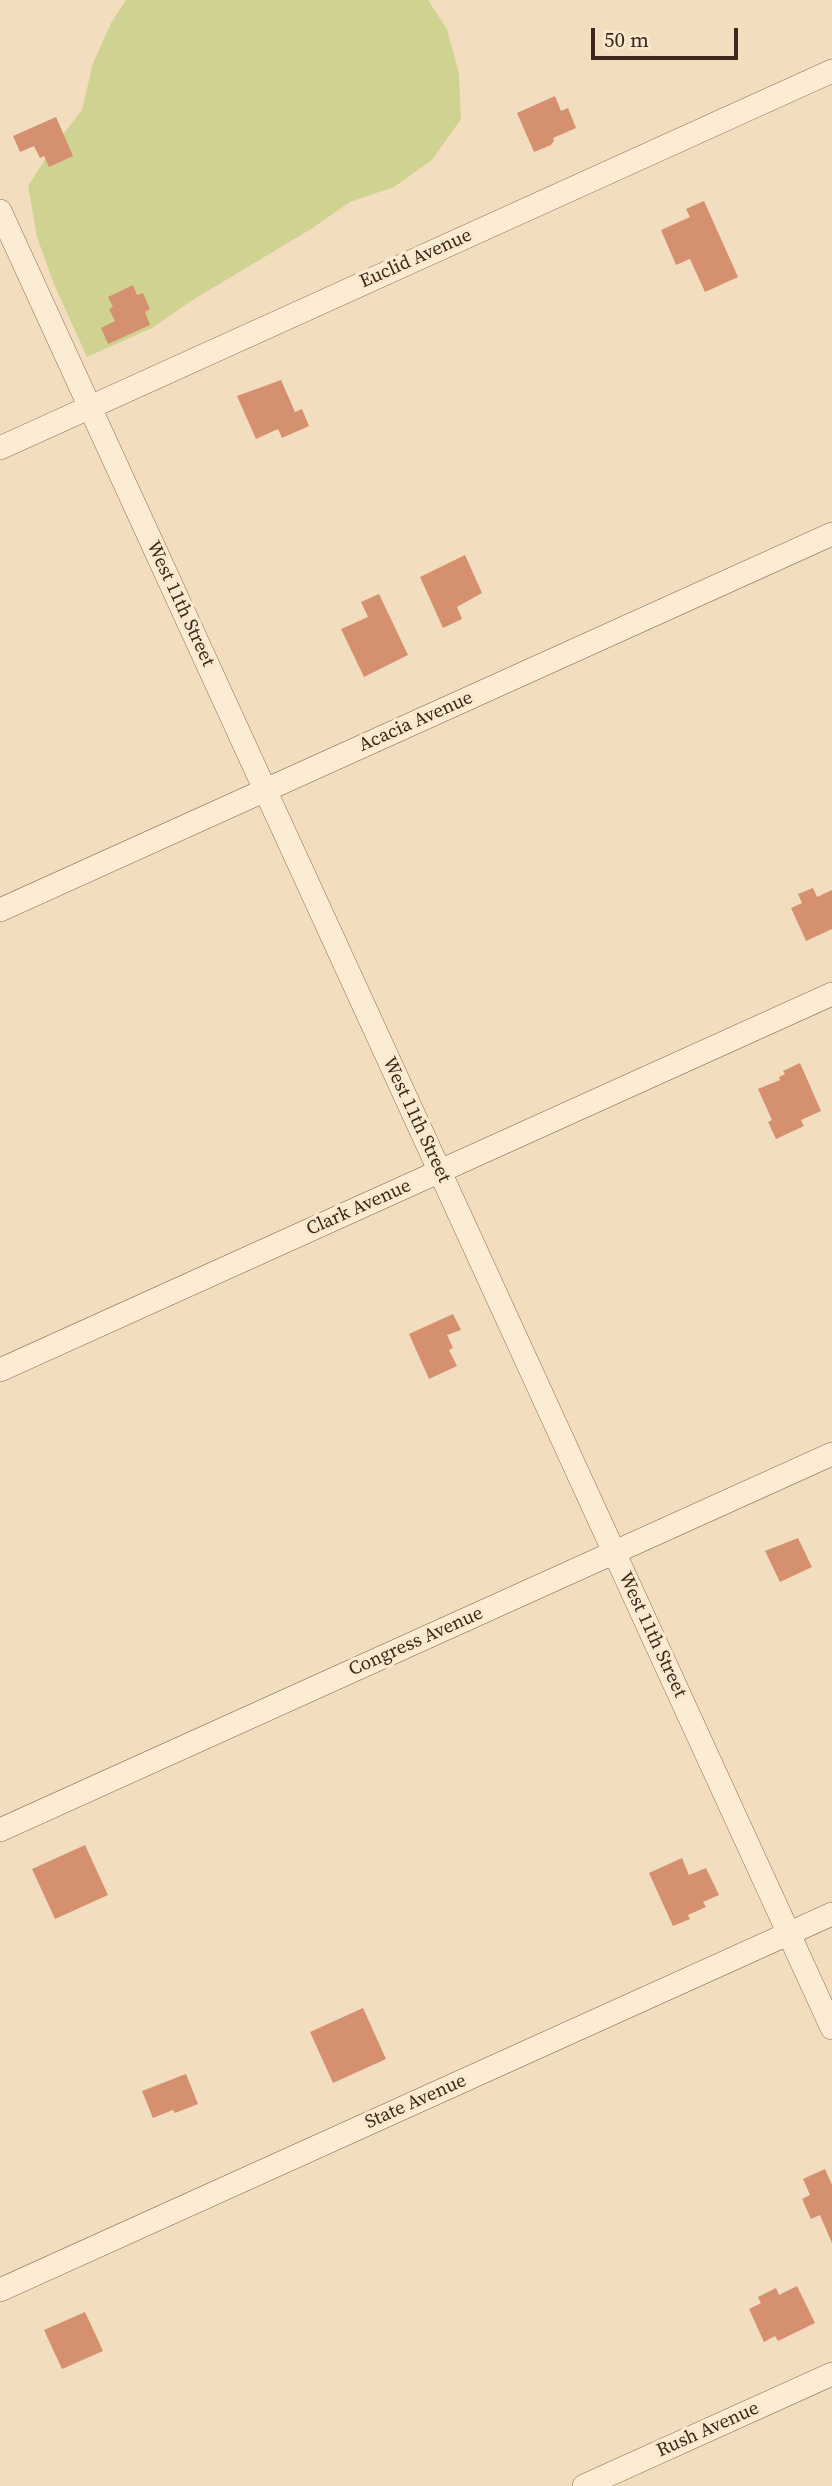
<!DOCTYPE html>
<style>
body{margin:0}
#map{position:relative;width:832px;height:2486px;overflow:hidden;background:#f2debf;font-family:"Source Serif 4",serif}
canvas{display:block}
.scale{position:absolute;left:591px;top:28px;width:147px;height:32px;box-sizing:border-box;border:4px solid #3b271b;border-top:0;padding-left:9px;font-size:21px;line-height:24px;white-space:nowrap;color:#3b271b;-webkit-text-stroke:5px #f9e9cf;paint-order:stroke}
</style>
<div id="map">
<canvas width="832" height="2486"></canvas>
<div class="scale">50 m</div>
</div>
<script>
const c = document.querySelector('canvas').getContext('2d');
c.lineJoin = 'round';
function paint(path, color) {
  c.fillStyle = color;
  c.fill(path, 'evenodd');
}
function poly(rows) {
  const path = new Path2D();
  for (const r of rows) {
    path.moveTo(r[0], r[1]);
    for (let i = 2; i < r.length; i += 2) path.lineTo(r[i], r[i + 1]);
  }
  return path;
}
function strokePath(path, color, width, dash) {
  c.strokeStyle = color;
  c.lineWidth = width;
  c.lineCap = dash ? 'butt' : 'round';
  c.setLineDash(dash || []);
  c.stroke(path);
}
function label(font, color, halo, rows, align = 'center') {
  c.font = font + ' "Source Serif 4",serif';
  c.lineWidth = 7;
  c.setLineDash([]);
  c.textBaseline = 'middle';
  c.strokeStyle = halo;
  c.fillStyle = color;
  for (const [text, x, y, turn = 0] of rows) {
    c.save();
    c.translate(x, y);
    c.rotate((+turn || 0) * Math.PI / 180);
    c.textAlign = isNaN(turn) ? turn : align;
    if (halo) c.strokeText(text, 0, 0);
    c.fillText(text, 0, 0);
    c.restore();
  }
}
const green = poly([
 [126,0,428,0,447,29,459,74,461,119,432,160,394,187,350,202,311,229,191,301,152,328,87,357,54,284,37,237,28,186,53,147,82,110,93,63,111,23]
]);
const building = poly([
 [555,96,561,111,568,108,576,128,553,138,554,141,551,145,534,152,517,113],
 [56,117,73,156,49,167,44,156,40,158,34,146,20,152,13,136],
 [704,201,738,277,705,292,690,259,676,265,661,230,690,217,686,209],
 [133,285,137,295,143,293,150,309,145,312,150,325,108,344,101,328,115,321,109,309,113,307,108,297],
 [281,380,295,412,302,409,309,426,282,438,278,429,256,439,237,396],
 [465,555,482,593,457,607,462,619,443,628,420,577],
 [379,594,408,655,364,677,341,629,368,617,361,602],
 [813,888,817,897,832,890,832,929,806,941,791,908,802,903,798,894],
 [800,1063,821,1111,801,1120,804,1126,776,1139,768,1122,772,1120,758,1089,780,1080,779,1077,785,1074,783,1071],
 [453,1314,461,1330,447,1335,453,1348,449,1350,457,1366,429,1379,409,1334],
 [798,1538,812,1567,780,1582,765,1551],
 [85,1845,108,1895,55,1919,32,1869],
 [682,1858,689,1875,706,1868,719,1895,703,1902,706,1907,688,1915,690,1919,673,1926,649,1873],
 [363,2008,386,2059,333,2083,310,2032],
 [186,2074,198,2104,175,2113,173,2110,153,2118,142,2091],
 [825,2169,832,2185,832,2243,820,2215,811,2219,802,2199,810,2195,803,2179],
 [797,2286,815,2323,778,2341,775,2336,764,2342,749,2309,761,2303,758,2297,776,2288,779,2295],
 [85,2312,103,2351,62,2369,44,2330]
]);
const minor = poly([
 [0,211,832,2028],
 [0,448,832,71],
 [0,910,832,534],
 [0,1370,832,994],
 [0,1830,832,1454],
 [0,2290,832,1914],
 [584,2486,832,2374]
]);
const streetNames = [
 ["Euclid Avenue",416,259,-24],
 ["West 11th Street",180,604,65],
 ["Acacia Avenue",416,722,-24],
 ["West 11th Street",416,1120,65],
 ["Clark Avenue",359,1208,-24],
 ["West 11th Street",652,1635,65],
 ["Congress Avenue",416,1642,-24],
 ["State Avenue",416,2102,-24],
 ["Rush Avenue",708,2430,-24]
];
paint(green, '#d0d291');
paint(building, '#d59070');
strokePath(minor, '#8d6d55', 24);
strokePath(minor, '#fcecd3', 23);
label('19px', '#3b271b', '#f9e9cf', streetNames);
</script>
